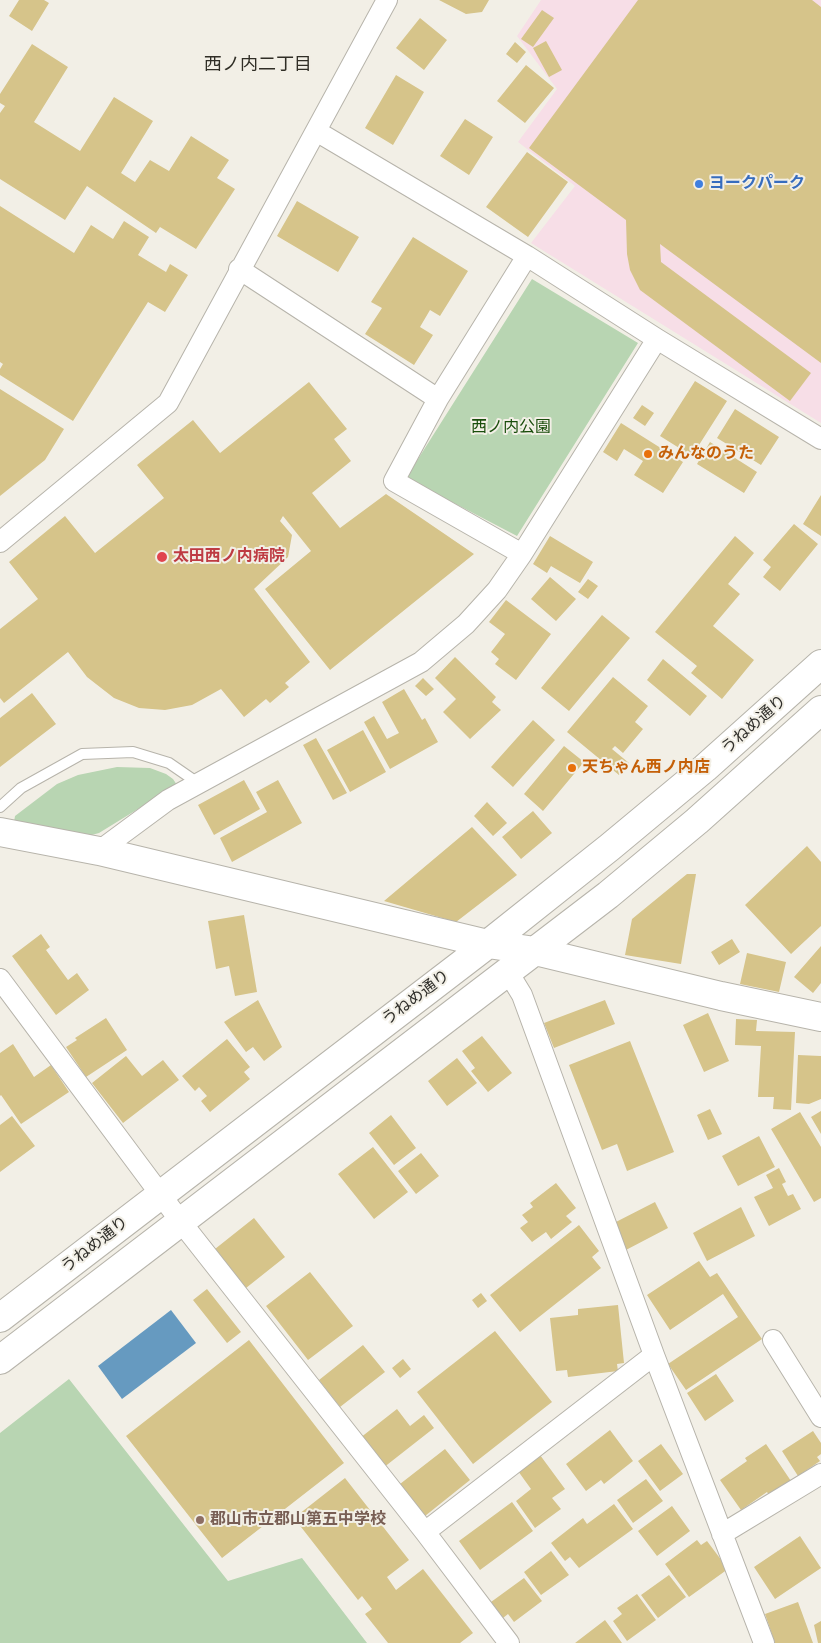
<!DOCTYPE html>
<meta charset="utf-8">
<style>
body{margin:0}
canvas{display:block;background:#f2efe6}
</style>
<canvas width="821" height="1643"></canvas>
<script>
const c = document.querySelector('canvas').getContext('2d');
c.lineJoin = 'round';
function paint(path, color) {
  c.fillStyle = color;
  c.fill(path, 'evenodd');
}
function poly(rows) {
  const path = new Path2D();
  for (const r of rows) {
    path.moveTo(r[0], r[1]);
    for (let i = 2; i < r.length; i += 2) path.lineTo(r[i], r[i + 1]);
  }
  return path;
}
function strokePath(path, color, width, dash) {
  c.strokeStyle = color;
  c.lineWidth = width;
  c.lineCap = dash ? 'butt' : 'round';
  c.setLineDash(dash || []);
  c.stroke(path);
}
function label(font, color, halo, rows, align = 'center') {
  c.font = font + ' "Archivo Narrow","Noto Sans JP",sans-serif';
  c.lineWidth = 4;
  c.setLineDash([]);
  c.textBaseline = 'middle';
  c.strokeStyle = halo;
  c.fillStyle = color;
  for (const [text, x, y, turn = 0] of rows) {
    c.save();
    c.translate(x, y);
    c.rotate((+turn || 0) * Math.PI / 180);
    c.textAlign = isNaN(turn) ? turn : align;
    if (halo) c.strokeText(text, 0, 0);
    c.fillText(text, 0, 0);
    c.restore();
  }
}
const commercial = poly([
 [541,0,821,0,821,423,531,243,575,186,518,142,557,89,517,36]
]);
const green = poly([
 [532,279,638,343,517,536,406,478],
 [117,767,150,768,166,774,173,779,177,785,99,833,88,836,14,822,15,816,57,784,78,775],
 [69,1379,228,1581,302,1558,367,1643,0,1643,0,1433]
]);
const water = poly([
 [171,1310,196,1343,122,1399,98,1366]
]);
const building = poly([
 [19,0,44,0,49,3,32,31,9,16],
 [439,0,489,0,482,12,466,14],
 [638,0,812,0,821,7,821,363,660,244,661,262,811,373,790,401,640,290,630,270,627,254,626,220,529,148],
 [542,10,554,18,533,47,521,39],
 [420,18,447,40,424,70,396,48],
 [546,41,562,70,549,77,533,48],
 [515,42,526,52,517,63,506,54],
 [32,44,68,67,34,122,80,151,114,97,153,121,121,173,135,182,150,160,169,171,191,136,229,160,217,178,235,189,196,249,160,227,156,233,87,186,65,220,0,179,0,113,5,106,0,103,0,94],
 [526,65,554,88,525,123,497,101],
 [396,75,424,92,393,145,365,128],
 [465,119,493,137,469,175,440,156],
 [527,152,568,182,528,237,486,207],
 [297,201,359,237,338,272,277,236],
 [0,206,74,253,91,225,113,239,124,221,149,237,138,255,166,272,170,264,188,275,165,312,148,302,73,421,0,375,0,369,3,364,0,362],
 [413,237,468,271,440,316,430,310,420,327,433,335,414,365,365,334,382,308,371,302],
 [695,381,727,401,692,456,660,436],
 [309,382,347,429,334,439,351,461,312,493,340,528,386,494,474,554,330,670,265,589,311,551,283,516,280,521,292,535,288,557,254,589,310,662,285,683,289,687,270,703,266,699,244,717,221,689,192,705,165,710,139,708,114,698,87,677,68,652,4,703,0,698,0,629,38,599,9,562,65,516,95,553,164,498,137,465,193,420,220,453],
 [0,389,64,429,45,460,0,496],
 [642,405,654,413,645,426,633,418],
 [735,409,779,437,761,465,717,438],
 [621,423,683,462,663,493,634,475,643,461,624,449,617,461,603,452],
 [710,442,757,472,744,493,697,464],
 [821,495,821,536,803,524],
 [794,524,818,544,780,591,763,577,771,567,763,560],
 [550,536,593,562,580,583,551,566,547,573,533,564],
 [735,536,754,553,728,584,740,594,713,626,754,660,722,699,691,673,697,666,655,632],
 [550,577,576,599,556,621,531,599],
 [588,579,598,586,588,599,578,592],
 [506,600,551,634,516,680,495,664,499,659,491,652,505,634,489,622],
 [602,615,630,638,569,711,541,688],
 [455,657,496,697,492,702,501,710,470,739,443,712,456,699,435,678],
 [663,659,707,696,690,716,647,680],
 [613,677,648,706,635,722,643,729,623,753,615,746,612,749,629,763,619,775,567,732],
 [423,678,434,689,426,696,415,686],
 [404,689,422,720,425,718,438,742,390,769,364,722,374,716,387,739,399,733,382,702],
 [32,693,56,724,0,767,0,718],
 [533,720,555,740,513,787,491,767],
 [363,730,386,772,350,792,327,750],
 [316,738,347,793,333,800,303,745],
 [564,746,584,762,543,811,524,794],
 [244,780,260,809,214,835,198,805],
 [278,780,302,823,232,862,220,838,267,812,256,792],
 [487,802,507,823,493,836,474,816],
 [533,811,552,833,521,859,502,837],
 [472,827,517,875,456,922,384,901],
 [807,846,821,862,821,926,791,954,745,905],
 [687,874,696,874,681,964,625,955,632,919],
 [244,915,257,992,235,996,229,966,216,969,208,921],
 [41,934,50,947,46,950,68,980,77,973,89,990,56,1015,12,956],
 [732,939,740,952,719,965,711,952],
 [821,946,821,983,813,993,794,977],
 [747,953,786,962,779,992,740,984],
 [258,1000,282,1047,264,1061,253,1047,246,1052,224,1022],
 [605,1000,615,1024,554,1048,544,1023],
 [708,1013,729,1061,704,1072,683,1025],
 [106,1018,127,1050,86,1077,66,1047,77,1040,75,1038],
 [736,1019,757,1020,756,1031,795,1032,791,1110,773,1109,774,1097,758,1097,761,1046,735,1045],
 [482,1036,512,1073,488,1092,471,1071,475,1068,462,1051],
 [227,1039,250,1067,244,1072,250,1079,210,1112,201,1101,207,1096,199,1087,195,1091,182,1076],
 [630,1041,674,1152,627,1171,617,1144,602,1150,569,1065],
 [13,1044,34,1077,51,1065,69,1092,21,1124,1,1095,0,1096,0,1053],
 [798,1055,821,1056,821,1099,809,1104,796,1103],
 [126,1056,142,1076,163,1060,179,1080,123,1123,92,1083],
 [457,1058,477,1083,447,1106,428,1081],
 [710,1109,722,1134,708,1140,697,1115],
 [821,1111,821,1134,811,1117],
 [800,1112,821,1147,821,1198,814,1202,771,1129],
 [391,1115,416,1148,394,1165,369,1133],
 [12,1116,35,1146,0,1172,0,1125],
 [759,1136,775,1167,738,1186,722,1156],
 [373,1147,408,1192,374,1219,338,1174],
 [421,1153,439,1176,416,1194,398,1171],
 [779,1168,786,1182,782,1184,788,1196,793,1194,801,1209,769,1226,754,1197,773,1188,766,1175],
 [556,1183,576,1208,566,1216,572,1222,551,1239,546,1232,532,1242,520,1228,528,1222,522,1215,533,1207,530,1203],
 [655,1202,668,1228,624,1251,610,1225],
 [741,1207,755,1236,707,1261,693,1233],
 [254,1218,285,1257,246,1288,215,1249],
 [579,1225,599,1251,592,1257,601,1268,520,1332,490,1295],
 [699,1261,710,1277,717,1273,762,1339,686,1390,668,1364,738,1317,723,1294,670,1330,647,1295],
 [310,1272,353,1326,308,1360,266,1306],
 [207,1289,241,1332,227,1343,193,1300],
 [481,1293,487,1301,478,1308,472,1300],
 [618,1305,624,1363,617,1364,618,1371,568,1377,567,1370,556,1371,550,1318,578,1315,578,1309],
 [495,1331,552,1402,473,1464,417,1392],
 [249,1340,344,1463,222,1558,126,1436],
 [363,1345,385,1372,340,1407,319,1380],
 [403,1359,411,1369,400,1378,392,1368],
 [716,1374,734,1401,705,1421,687,1393],
 [397,1409,410,1426,424,1415,434,1428,383,1468,360,1438],
 [610,1430,633,1461,604,1484,601,1480,586,1491,566,1464],
 [813,1431,821,1443,821,1454,817,1457,820,1461,798,1476,782,1451],
 [661,1444,683,1474,660,1491,638,1461],
 [766,1444,791,1481,769,1495,767,1492,741,1510,720,1480,747,1461,745,1458],
 [445,1449,470,1480,425,1516,400,1484],
 [540,1455,565,1489,552,1498,561,1509,535,1528,516,1501,531,1489,518,1471],
 [345,1478,409,1560,387,1577,396,1590,423,1569,473,1633,460,1643,388,1643,365,1614,372,1609,362,1596,358,1600,294,1518],
 [646,1479,663,1501,633,1523,617,1500],
 [512,1502,533,1531,480,1570,459,1541],
 [614,1504,633,1529,579,1568,570,1557,565,1561,551,1543,583,1518,587,1524],
 [672,1506,690,1531,657,1556,638,1531],
 [800,1536,821,1568,775,1599,754,1567],
 [697,1540,701,1545,707,1541,728,1569,689,1597,665,1564],
 [551,1551,569,1575,541,1595,524,1572],
 [669,1575,686,1597,658,1618,641,1595],
 [524,1578,542,1601,514,1622,508,1614,503,1618,491,1602],
 [637,1594,656,1620,627,1641,613,1621,622,1614,617,1608],
 [798,1602,813,1643,775,1643,765,1614],
 [605,1620,622,1643,575,1643],
 [821,1621,821,1643,818,1643,814,1625]
]);
const lane = poly([
 [0,807,21,788,82,754,133,752,169,763,198,783]
]);
const street = poly([
 [316,131,527,256,657,339,821,439],
 [239,269,438,399],
 [0,542,168,403,387,0],
 [522,554,394,481,438,399,527,256],
 [99,851,168,800,421,662,466,624,497,590,522,554,657,339],
 [508,972,522,995,654,1355,764,1643],
 [0,979,181,1222,425,1532,509,1643],
 [773,1340,821,1417],
 [425,1532,654,1355],
 [722,1534,821,1474]
]);
const secondary = poly([
 [0,832,99,851,488,944,535,951,721,996,821,1017],
 [0,1318,488,944,610,847,705,768,821,664],
 [0,1360,608,895,697,821,821,710]
]);
const markers = [
 [699,184,5,"#3f7fe0"],
 [648,454,5,"#e8710a"],
 [162,557,6,"#e0444e"],
 [572,768,5,"#e8710a"],
 [200,1520,5,"#8d6e63"]
];
const shopNames = [
 ["ヨークパーク",709,184]
];
const parkNames = [
 ["西ノ内公園",511,428]
];
const foodNames = [
 ["みんなのうた",658,454],
 ["天ちゃん西ノ内店",582,768]
];
const healthNames = [
 ["太田西ノ内病院",173,557]
];
const streetNames = [
 ["うねめ通り",754,725,-41],
 ["うねめ通り",416,998,-37],
 ["うねめ通り",95,1245,-38]
];
const educationNames = [
 ["郡山市立郡山第五中学校",210,1520]
];
const neighbourhoodNames = [
 ["西ノ内二丁目",258,65]
];
paint(commercial, '#f7dee7');
paint(green, '#b8d5b2');
paint(water, '#669ac0');
paint(building, '#d6c48a');
strokePath(lane, '#b7b4ab', 12);
strokePath(street, '#b7b4ab', 22);
strokePath(secondary, '#b7b4ab', 30);
strokePath(lane, '#fff', 10);
strokePath(street, '#fff', 20);
strokePath(secondary, '#fff', 28);
for (const [x, y, r, color] of markers) {
  const dot = new Path2D();
  dot.arc(x, y, r, 0, 2 * Math.PI);
  c.fillStyle = color;
  c.fill(dot);
  strokePath(dot, '#f2efe6', 2);
}
label('bold 16px', '#366cbe', '#f2efe6', shopNames, 'left');
label('16px', '#194d0b', '#f2efe6', parkNames);
label('bold 16px', '#c56008', '#f2efe6', foodNames, 'left');
label('bold 16px', '#be3a42', '#f2efe6', healthNames, 'left');
label('16px', '#31302c', '#f2efe6', streetNames);
label('bold 16px', '#785e54', '#f2efe6', educationNames, 'left');
label('18px', '#302e26', '#f2efe6', neighbourhoodNames);
</script>
